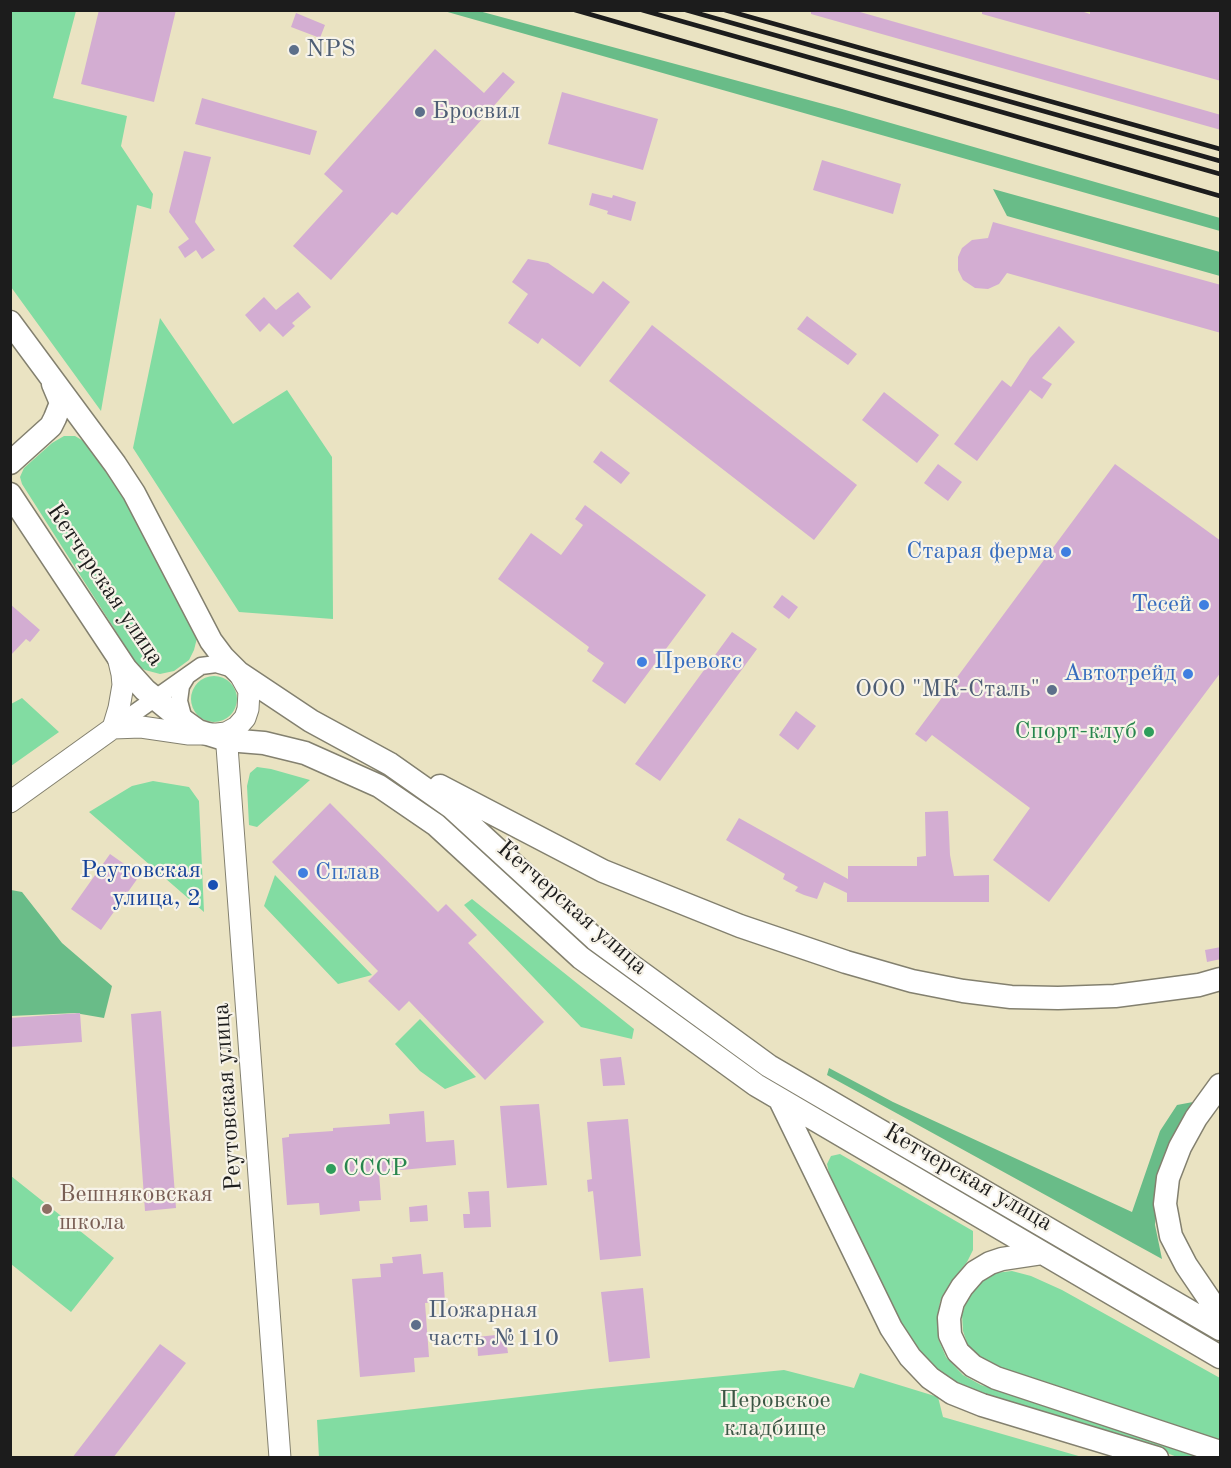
<!DOCTYPE html>
<meta charset="utf-8">
<style>
body{margin:0}
#map{position:relative;width:1231px;height:1468px;overflow:hidden;background:#eae3c2;font-family:"Old Standard TT",serif}
canvas{display:block}
.frame{position:absolute;inset:0;border:12px solid #1c1c1c;pointer-events:none}
</style>
<div id="map">
<canvas width="1231" height="1468"></canvas>
<div class="frame"></div>
</div>
<script>
const c = document.querySelector('canvas').getContext('2d');
c.lineJoin = 'round';
function paint(path, color) {
  c.fillStyle = color;
  c.fill(path, 'evenodd');
}
function poly(rows) {
  const path = new Path2D();
  for (const r of rows) {
    if (r.length === 3) {
      path.moveTo(r[0] + r[2], r[1]);
      path.arc(r[0], r[1], r[2], 0, 2 * Math.PI);
      continue;
    }
    path.moveTo(r[0], r[1]);
    for (let i = 2; i < r.length; i += 2) path.lineTo(r[i], r[i + 1]);
  }
  return path;
}
function strokePath(path, color, width, dash) {
  c.strokeStyle = color;
  c.lineWidth = width;
  c.lineCap = dash ? 'butt' : 'round';
  c.setLineDash(dash || []);
  c.stroke(path);
}
function label(font, color, halo, rows, align = 'center') {
  c.font = font + ' "Old Standard TT",serif';
  c.lineWidth = 4.5;
  c.setLineDash([]);
  c.textBaseline = 'middle';
  c.strokeStyle = halo;
  c.fillStyle = color;
  for (const [text, x, y, turn = 0] of rows) {
    c.save();
    c.translate(x, y);
    c.rotate((+turn || 0) * Math.PI / 180);
    c.textAlign = isNaN(turn) ? turn : align;
    if (halo) c.strokeText(text, 0, 0);
    c.fillText(text, 0, 0);
    c.restore();
  }
}
const green = poly([
 [10,11,76,11,53,98,127,116,121,146,153,194,151,209,137,205,101,411,11,287],
 [160,318,233,424,287,390,332,457,333,619,239,612,133,448],
 [64,436,75,436,85,442,126,499,197,638,194,650,189,660,174,671,160,674,145,670,138,666,22,484,20,477,24,468,52,443],
 [214,699,23],
 [22,698,59,732,11,766,11,704],
 [257,767,271,769,310,780,257,827,249,825,247,786,250,773],
 [153,781,189,787,199,801,204,912,89,812,132,786],
 [275,875,372,975,338,984,264,906],
 [472,899,634,1029,632,1039,581,1027,464,905],
 [420,1019,476,1077,445,1089,420,1071,395,1044],
 [840,1154,973,1231,973,1250,967,1262,951,1282,940,1302,938,1318,938,1338,946,1357,963,1375,981,1385,1212,1457,1177,1457,1152,1447,982,1396,956,1385,917,1353,899,1325,830,1178,827,1164,831,1156],
 [11,1176,114,1258,71,1312,11,1264],
 [1012,1271,1031,1276,1062,1290,1220,1378,1220,1444,999,1368,978,1356,968,1346,963,1331,962,1315,967,1299,979,1283,995,1273],
 [784,1370,854,1388,860,1373,938,1397,943,1417,1082,1457,319,1458,317,1420,591,1389]
]);
const forest = poly([
 [444,11,479,11,842,109,1220,218,1220,231],
 [993,189,1220,252,1220,276,1007,216],
 [11,890,22,892,62,943,112,986,104,1018,75,1013,11,1016],
 [829,1068,893,1102,1132,1212,1160,1131,1177,1105,1193,1102,1181,1123,1158,1185,1155,1225,1162,1259,827,1075]
]);
const building = poly([
 [99,10,176,10,154,102,81,84],
 [811,10,853,10,1221,115,1221,130,811,14],
 [982,10,1078,10,1090,14,1090,10,1221,10,1221,81,982,14],
 [296,13,325,25,320,38,291,27],
 [435,49,484,93,503,72,515,82,397,215,392,212,331,280,293,246,343,191,324,174],
 [562,92,658,119,643,170,548,144],
 [202,98,317,131,310,155,195,124],
 [184,151,211,157,195,222,215,250,202,259,196,250,185,258,178,247,189,239,169,212],
 [822,160,901,184,893,214,813,190],
 [592,193,612,198,613,195,636,202,631,221,607,214,608,211,589,205],
 [993,222,1221,285,1221,333,1007,273,999,284,988,289,975,288,963,280,958,270,958,257,962,248,972,240,988,238],
 [528,259,548,263,593,294,603,281,630,302,580,367,542,338,538,344,508,323,528,294,512,282],
 [298,292,311,307,292,323,295,326,283,337,269,323,260,332,245,315,264,297,276,310],
 [807,316,857,354,848,365,797,329],
 [652,325,857,485,814,540,609,381],
 [1059,326,1075,342,1042,378,1052,384,1042,399,1030,390,977,461,954,444,1002,380,1011,387,1030,358],
 [884,392,939,435,917,463,862,420],
 [601,451,630,473,621,484,593,462],
 [938,464,962,482,948,501,924,483],
 [1115,464,1221,541,1221,672,1049,902,993,860,1030,808,932,735,926,742,915,734],
 [585,505,706,595,625,704,592,681,604,663,587,651,589,647,498,579,531,533,561,555,583,525,575,519],
 [782,595,798,607,789,619,773,607],
 [10,604,40,630,30,642,26,639,10,656],
 [732,632,757,649,660,781,635,764],
 [796,711,816,726,798,750,779,735],
 [330,803,438,912,446,904,477,935,468,943,544,1022,485,1080,409,1001,399,1011,368,981,378,971,272,862],
 [948,811,950,855,954,876,989,875,989,902,847,902,847,893,824,882,817,899,804,895,795,891,798,887,783,879,785,874,726,840,739,818,848,879,848,866,917,866,917,857,926,856,925,812],
 [110,854,140,875,101,930,71,909],
 [1221,947,1221,959,1207,962,1205,950],
 [161,1011,176,1208,145,1211,131,1014],
 [80,1013,82,1042,10,1047,10,1018],
 [621,1057,625,1085,603,1086,600,1059],
 [539,1104,547,1185,507,1188,500,1106],
 [424,1111,426,1142,454,1140,456,1165,379,1172,381,1200,359,1201,360,1211,320,1215,319,1203,287,1205,282,1138,289,1137,289,1134,333,1131,333,1128,390,1124,389,1114],
 [628,1119,641,1256,600,1260,593,1191,588,1192,587,1180,592,1179,587,1122],
 [489,1191,491,1227,464,1228,463,1214,470,1214,468,1192],
 [427,1205,428,1221,410,1222,409,1207],
 [421,1254,423,1274,443,1272,445,1302,425,1303,429,1357,414,1358,415,1372,360,1377,352,1279,381,1277,380,1264,393,1263,392,1257],
 [643,1288,650,1358,609,1362,601,1292],
 [505,1334,508,1353,478,1356,477,1337],
 [160,1344,186,1363,113,1458,72,1458]
]);
const minor = poly([
 [187,676,181,686,179,701,183,716,189,723],
 [113,728,201,666,216,664,233,669]
]);
const tertiary = poly([
 [113,728,119,708,123,685,122,674,118,657],
 [226,733,280,1458],
 [10,802,113,728,141,727,189,734,217,734,226,733,237,727,245,718,248,709,249,691,239,673]
]);
const secondary = poly([
 [10,322,115,464,134,493,211,641,223,657,239,673,311,721,390,764,451,807,595,939,769,1066,1220,1329],
 [10,463,51,426,55,418,61,403,53,384],
 [10,494,126,669,145,690,173,713,198,731,227,740,264,743,305,753,379,786,436,825,581,958,756,1085,1220,1357],
 [440,786,603,871,740,926,846,962,912,981,963,991,1011,997,1058,998,1115,996,1199,985,1220,979],
 [1220,1085,1196,1118,1180,1147,1168,1178,1165,1204,1171,1236,1186,1265,1220,1315],
 [780,1100,891,1328,910,1357,930,1378,952,1393,982,1405,1157,1458],
 [1042,1253,1002,1259,990,1263,975,1272,962,1287,953,1302,949,1318,950,1335,958,1352,973,1366,996,1378,1220,1452]
]);
const rail = poly([
 [575,10,1220,196],
 [642,10,1220,174],
 [686,10,1220,161],
 [725,10,1220,149]
]);
const markers = [
 [294,50,6,"#5c6f8a"],
 [420,112,6,"#5c6f8a"],
 [1066,552,6,"#3f7fe0"],
 [1204,605,6,"#3f7fe0"],
 [642,662,6,"#3f7fe0"],
 [1188,674,6,"#3f7fe0"],
 [1052,690,6,"#5c6f8a"],
 [1149,732,6,"#2e9e5b"],
 [303,873,6,"#3f7fe0"],
 [213,885,6,"#1a4fb4"],
 [331,1169,6,"#2e9e5b"],
 [47,1209,6,"#8d6e63"],
 [416,1325,6,"#5c6f8a"]
];
const serviceNames = [
 ["NPS",306,50],
 ["Бросвил",432,112],
 ["ООО \"МК-Сталь\"",1040,690,"right"],
 ["Пожарная",428,1311],
 ["часть №110",428,1339]
];
const shopNames = [
 ["Старая ферма",1054,552],
 ["Тесей",1192,605],
 ["Превокс",654,662,"left"],
 ["Автотрейд",1176,674],
 ["Сплав",315,873,"left"]
];
const streetNames = [
 ["Кетчерская улица",105,585,56],
 ["Кетчерская улица",572,908,41],
 ["Реутовская улица",228,1097,-94],
 ["Кетчерская улица",968,1178,30]
];
const leisureNames = [
 ["Спорт-клуб",1137,732],
 ["СССР",343,1169,"left"]
];
const transitNames = [
 ["Реутовская",201,871],
 ["улица, 2",201,899]
];
const educationNames = [
 ["Вешняковская",59,1195],
 ["школа",59,1223]
];
const parkNames = [
 ["Перовское",775,1401],
 ["кладбище",775,1429]
];
paint(green, '#82dca2');
paint(forest, '#69bc88');
paint(building, '#d3add2');
strokePath(minor, '#83806f', 19);
strokePath(tertiary, '#83806f', 23);
strokePath(secondary, '#83806f', 25);
strokePath(minor, '#fff', 16);
strokePath(tertiary, '#fff', 21);
strokePath(secondary, '#fff', 22);
strokePath(rail, '#1c1c1c', 4.5);
for (const [x, y, r, color] of markers) {
  const dot = new Path2D();
  dot.arc(x, y, r, 0, 2 * Math.PI);
  c.fillStyle = color;
  c.fill(dot);
  strokePath(dot, '#f7f3e8', 2);
}
label('24px', '#4e5e75', '#f7f3e8', serviceNames, 'left');
label('24px', '#366cbe', '#f7f3e8', shopNames, 'right');
label('24px', '#1c1c1c', '#f7f3e8', streetNames);
label('24px', '#27864d', '#f7f3e8', leisureNames, 'right');
label('24px', '#164399', '#f7f3e8', transitNames, 'right');
label('24px', '#785e54', '#f7f3e8', educationNames, 'left');
label('24px', '#3b5644', '#f7f3e8', parkNames);
</script>
